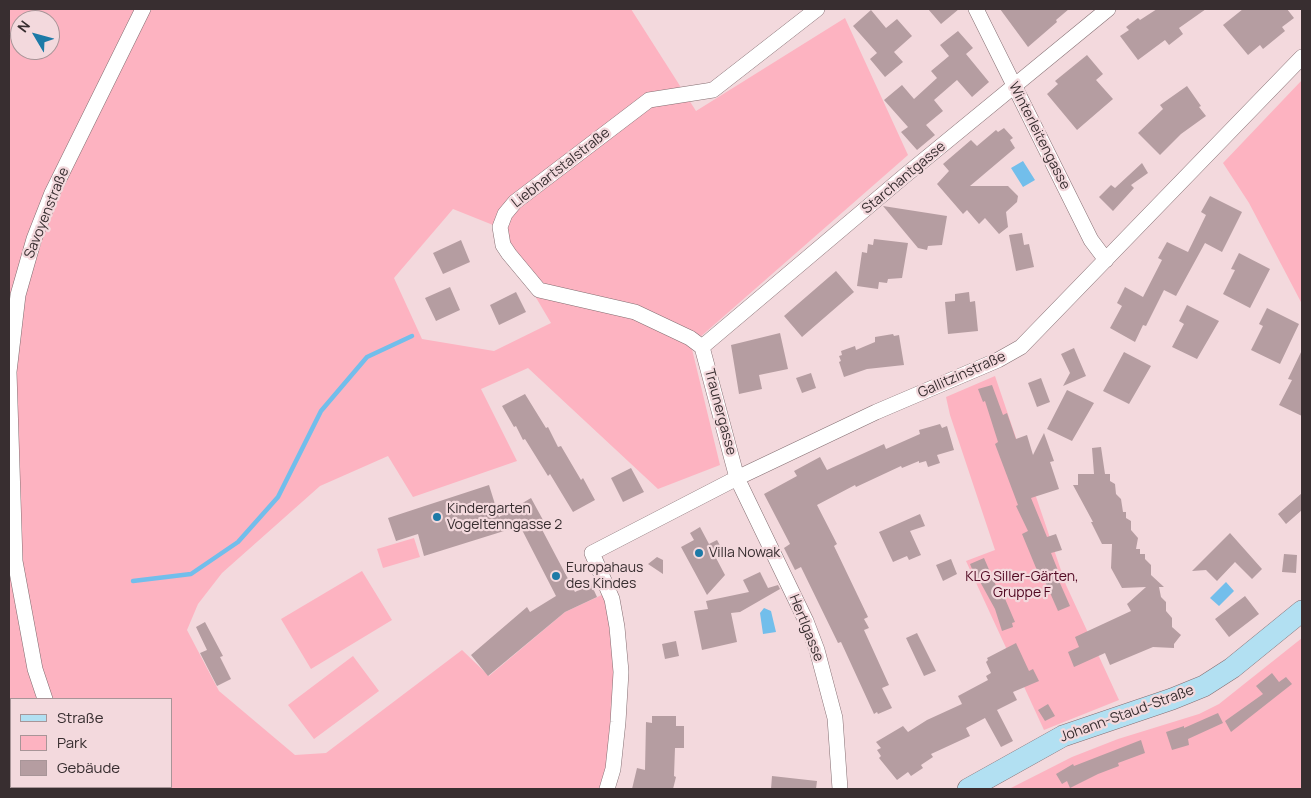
<!DOCTYPE html>
<meta charset="utf-8">
<style>
body{margin:0}
#map{position:relative;width:1311px;height:798px;overflow:hidden;background:#f3d9dd;font-family:Manrope,sans-serif}
canvas{display:block}
.frame{position:absolute;inset:0;border:10px solid #382e30;pointer-events:none}
.legend{position:absolute;left:10px;top:698px;width:162px;height:90px;box-sizing:border-box;background:#f3d9dd;border:1px solid #a89598;margin:0;padding:6px 9px;list-style:none;font-size:15px;color:#382e30}
.legend li{display:flex;align-items:center;gap:10px;height:25px}
.legend b{width:25px;border:1px solid #a89598}
.north{position:absolute;left:10px;top:10px;width:50px;height:50px;box-sizing:border-box;background:#f3d9dd;border:1px solid #a89598;border-radius:50%;rotate:307deg;font-size:14px;font-weight:700;line-height:20px;text-align:center;color:#382e30}
.north::after{content:'';display:block;margin:auto;width:18px;height:22px;background:#1d7aa7;clip-path:polygon(50% 0,100% 100%,50% 72%,0 100%)}
</style>
<div id="map">
<canvas width="1311" height="798"></canvas>
<div class="frame"></div>
<ul class="legend">
<li><b style="height:6px;background:#b2e0f2"></b>Straße</li>
<li><b style="height:14px;background:#fdb3c1"></b>Park</li>
<li><b style="height:14px;background:#b59da1"></b>Gebäude</li>
</ul>
<div class="north">N</div>
</div>
<script>
const c = document.querySelector('canvas').getContext('2d');
c.lineJoin = 'round';
function paint(path, color) {
  c.fillStyle = color;
  c.fill(path, 'evenodd');
}
function poly(rows) {
  const path = new Path2D();
  for (const r of rows) {
    path.moveTo(r[0], r[1]);
    for (let i = 2; i < r.length; i += 2) path.lineTo(r[i], r[i + 1]);
  }
  return path;
}
function strokePath(path, color, width, dash) {
  c.strokeStyle = color;
  c.lineWidth = width;
  c.lineCap = dash ? 'butt' : 'round';
  c.setLineDash(dash || []);
  c.stroke(path);
}
function label(font, color, halo, rows, align = 'center') {
  c.font = font + ' Manrope,sans-serif';
  c.lineWidth = 4.5;
  c.setLineDash([]);
  c.textBaseline = 'middle';
  c.strokeStyle = halo;
  c.fillStyle = color;
  for (const [text, x, y, turn = 0] of rows) {
    c.save();
    c.translate(x, y);
    c.rotate((+turn || 0) * Math.PI / 180);
    c.textAlign = isNaN(turn) ? turn : align;
    if (halo) c.strokeText(text, 0, 0);
    c.fillText(text, 0, 0);
    c.restore();
  }
}
const green = poly([
 [9,9,631,9,696,111,845,18,908,155,691,345,720,465,658,489,528,368,481,389,517,461,413,497,388,456,320,486,222,573,198,604,187,630,219,691,295,755,326,753,462,650,489,676,565,612,606,593,614,668,609,762,602,789,9,789],
 [20,20,50,20,50,50,20,50],
 [453,209,493,225,551,323,494,351,422,339,394,278],
 [11,699,171,699,171,787,11,787],
 [1302,80,1302,304,1249,203,1223,163],
 [995,376,1066,585,1119,700,1044,730,966,561,995,550,950,415,946,397],
 [414,538,420,557,383,568,377,549],
 [362,571,392,620,311,669,281,619],
 [1302,638,1302,789,1009,789,1072,757,1118,739,1199,714,1219,704],
 [353,656,379,691,314,739,288,705]
]);
const water = poly([
 [1023,161,1035,180,1023,187,1011,168],
 [1226,582,1234,591,1219,606,1210,598],
 [764,608,771,611,776,632,763,634,760,613]
]);
const stream = poly([
 [133,581,191,574,238,542,278,497,321,411,367,357,412,336]
]);
const building = poly([
 [928,9,959,9,941,24],
 [1000,9,1069,9,1056,20,1057,22,1028,47],
 [1157,9,1206,9,1179,28,1183,34,1169,45,1165,40,1138,60,1120,36,1129,30,1126,27,1138,18,1140,20],
 [1243,9,1287,9,1294,18,1282,27,1285,31,1263,49,1260,45,1248,55,1223,25],
 [871,10,886,28,897,19,912,36,894,52,903,62,885,77,870,59,877,53,853,26],
 [958,31,973,48,966,54,989,82,972,97,957,80,934,100,943,111,926,125,935,135,917,150,901,132,908,127,884,100,902,85,914,99,937,78,931,71,949,56,940,45],
 [1087,55,1103,74,1096,80,1113,99,1077,130,1047,94,1058,84,1055,81],
 [1187,86,1201,106,1199,107,1206,116,1181,134,1160,155,1138,133,1163,109,1160,105],
 [1004,128,1013,138,1010,140,1015,148,970,186,1008,186,1018,196,1017,202,1006,212,1008,227,999,234,985,218,979,224,967,210,963,214,937,184,949,171,943,164,971,140,977,146,996,130,998,132],
 [1142,163,1148,173,1131,185,1134,188,1113,211,1099,197,1111,185,1115,188],
 [1210,196,1242,212,1222,252,1205,243,1176,296,1164,290,1146,326,1143,325,1135,342,1110,328,1122,306,1117,303,1125,287,1143,297,1162,260,1158,258,1167,242,1188,252,1206,215,1201,212],
 [883,206,947,216,942,245,928,246,927,250,918,248],
 [1022,233,1024,245,1029,244,1034,267,1016,271,1009,235],
 [874,239,908,243,902,278,888,279,887,283,879,282,878,289,857,286,862,252,867,253,868,244,873,245],
 [461,240,470,262,443,274,433,253],
 [1239,253,1270,269,1250,308,1223,294,1235,270,1231,269],
 [836,271,854,292,802,337,784,316],
 [450,287,460,310,436,321,425,298],
 [516,292,526,312,499,325,490,305],
 [969,292,970,302,975,301,978,331,948,334,945,302,955,301,955,294],
 [1187,305,1219,321,1197,359,1172,347,1184,324,1179,321],
 [1267,308,1299,324,1280,364,1251,350,1263,326,1259,324],
 [780,333,788,369,759,375,762,389,739,394,731,345],
 [893,334,894,336,899,335,904,365,867,369,844,377,839,362,841,361,839,356,842,355,841,351,855,346,856,350,875,342,875,337],
 [1074,348,1086,376,1063,386,1070,373,1061,354],
 [1302,350,1302,416,1279,405,1292,380,1288,379],
 [1124,352,1151,366,1129,404,1103,391],
 [811,373,816,388,802,393,796,378],
 [1041,378,1050,402,1037,407,1028,383],
 [992,385,1003,415,1007,413,1016,439,1027,435,1033,455,1044,433,1054,461,1050,462,1059,489,1031,498,1047,537,1056,534,1062,550,1051,553,1059,573,1056,574,1070,606,1058,611,1044,579,1041,580,1022,534,1028,531,1016,506,1018,505,995,444,998,442,985,401,983,402,978,389],
 [1067,390,1094,403,1072,441,1047,429],
 [525,394,546,428,548,427,558,447,561,446,581,480,583,478,595,500,573,512,550,474,548,476,525,439,523,440,516,426,514,427,502,406],
 [940,424,942,428,947,426,954,450,937,455,940,463,928,467,926,461,919,463,919,461,902,468,901,466,856,487,855,485,817,505,837,544,834,546,868,617,864,619,869,628,864,630,889,685,882,688,892,708,878,714,877,712,874,714,841,642,838,643,801,567,795,570,784,548,790,544,764,494,797,476,794,471,820,457,827,470,884,444,886,449,920,434,919,430],
 [1101,447,1105,474,1110,474,1110,481,1115,484,1116,494,1121,499,1123,512,1126,512,1126,518,1131,521,1131,530,1138,538,1136,549,1140,549,1140,554,1145,554,1145,559,1151,565,1151,575,1164,587,1159,587,1161,597,1166,602,1166,611,1172,618,1172,627,1181,635,1174,644,1174,648,1153,647,1110,665,1105,653,1074,667,1068,652,1079,647,1075,637,1131,611,1127,604,1146,587,1122,588,1111,568,1112,544,1102,544,1091,522,1093,522,1073,485,1078,485,1078,474,1094,474,1092,448],
 [631,468,644,492,623,502,611,478],
 [489,485,499,517,531,498,543,520,538,522,575,592,591,584,597,597,565,612,488,676,471,655,527,607,530,612,556,596,520,526,424,556,418,534,396,541,388,518],
 [1302,493,1302,510,1286,524,1278,514],
 [920,514,925,526,910,531,921,555,909,560,907,556,893,562,879,532],
 [700,527,709,544,717,540,723,551,715,556,725,575,707,595,681,547,694,540,690,533],
 [1230,533,1262,569,1252,579,1235,562,1217,581,1206,570,1192,571],
 [1284,554,1297,555,1296,573,1282,572],
 [657,557,663,560,663,574,648,564],
 [984,558,997,588,1000,587,1015,622,1012,623,1013,627,1002,631,995,609,978,578,976,579,970,564],
 [951,559,957,574,943,581,936,565],
 [760,572,768,588,778,585,780,589,740,612,731,613,737,642,702,650,694,611,708,609,706,601,749,592,743,580],
 [1245,596,1259,614,1229,637,1215,619],
 [205,622,223,656,220,657,231,679,217,686,200,653,207,650,196,627],
 [917,633,936,671,924,676,906,638],
 [676,641,679,656,665,659,662,644],
 [1016,643,1029,671,1033,669,1039,681,1013,692,1017,700,997,710,1013,741,1001,747,985,718,966,728,970,736,931,754,933,757,921,765,923,768,911,776,908,772,897,780,879,758,881,756,877,750,881,748,876,742,903,726,908,732,927,720,962,704,958,696,988,680,986,676,991,673,986,662,988,660,987,658],
 [1272,673,1279,682,1286,677,1292,684,1231,732,1225,721,1263,694,1256,686],
 [1048,704,1055,716,1045,721,1038,710],
 [1218,713,1223,723,1188,739,1189,745,1172,750,1166,732,1184,726,1184,728],
 [652,716,676,716,676,726,684,726,684,748,675,748,674,776,676,777,673,789,632,789,637,768,645,770,646,722,652,723],
 [1141,740,1145,753,1118,763,1119,766,1098,774,1070,788,1067,781,1062,784,1056,774,1073,764,1074,766],
 [772,776,817,781,816,789,771,789]
]);
const street = poly([
 [817,9,713,90,649,100,515,202,505,214,500,227,503,245,509,254,539,290,635,312,690,338,702,347,737,478,806,621,817,650,835,718,840,789],
 [976,9,1091,240,1106,260],
 [702,347,902,178,1108,9],
 [45,699,35,669,15,561,9,372,18,295,34,239,52,193,143,9],
 [81,787,82,789],
 [607,789,613,769,618,722,621,672,617,627,612,599,592,553,737,478,876,412,998,360,1021,347,1302,57]
]);
const secondary = poly([
 [968,789,1063,736,1172,699,1204,686,1232,668,1302,611]
]);
const markers = [
 [437,517,5,"#1d7aa7"],
 [699,553,5,"#1d7aa7"],
 [556,576,5,"#1d7aa7"]
];
const streetNames = [
 ["Winterleitengasse",1039,136,63],
 ["Liebhartstalstraße",561,168,-38],
 ["Starchantgasse",904,178,-40],
 ["Savoyenstraße",47,213,-68],
 ["Gallitzinstraße",962,375,-24],
 ["Traunergasse",720,412,75],
 ["Hertlgasse",806,628,68],
 ["Johann-Staud-Straße",1127,714,-20]
];
const poiNames = [
 ["Kindergarten",447,509],
 ["Vogeltenngasse 2",447,525],
 ["Villa Nowak",709,553],
 ["Europahaus",566,568],
 ["des Kindes",566,584]
];
const parkNames = [
 ["KLG Siller-Gärten,",1022,577],
 ["Gruppe F",1022,593]
];
paint(green, '#fdb3c1');
paint(water, '#72beeb');
strokePath(stream, '#72beeb', 4.5);
paint(building, '#b59da1');
strokePath(street, '#836d71', 16);
strokePath(secondary, '#836d71', 22);
strokePath(street, '#fff', 15);
strokePath(secondary, '#b2e0f2', 21);
for (const [x, y, r, color] of markers) {
  const dot = new Path2D();
  dot.arc(x, y, r, 0, 2 * Math.PI);
  c.fillStyle = color;
  c.fill(dot);
  strokePath(dot, '#f3d9dd', 2);
}
label('14px', '#382e30', '#f3d9dd', streetNames);
label('14px', '#382e30', '#f3d9dd', poiNames, 'left');
label('14px', '#500721', '#f3d9dd', parkNames);
</script>
